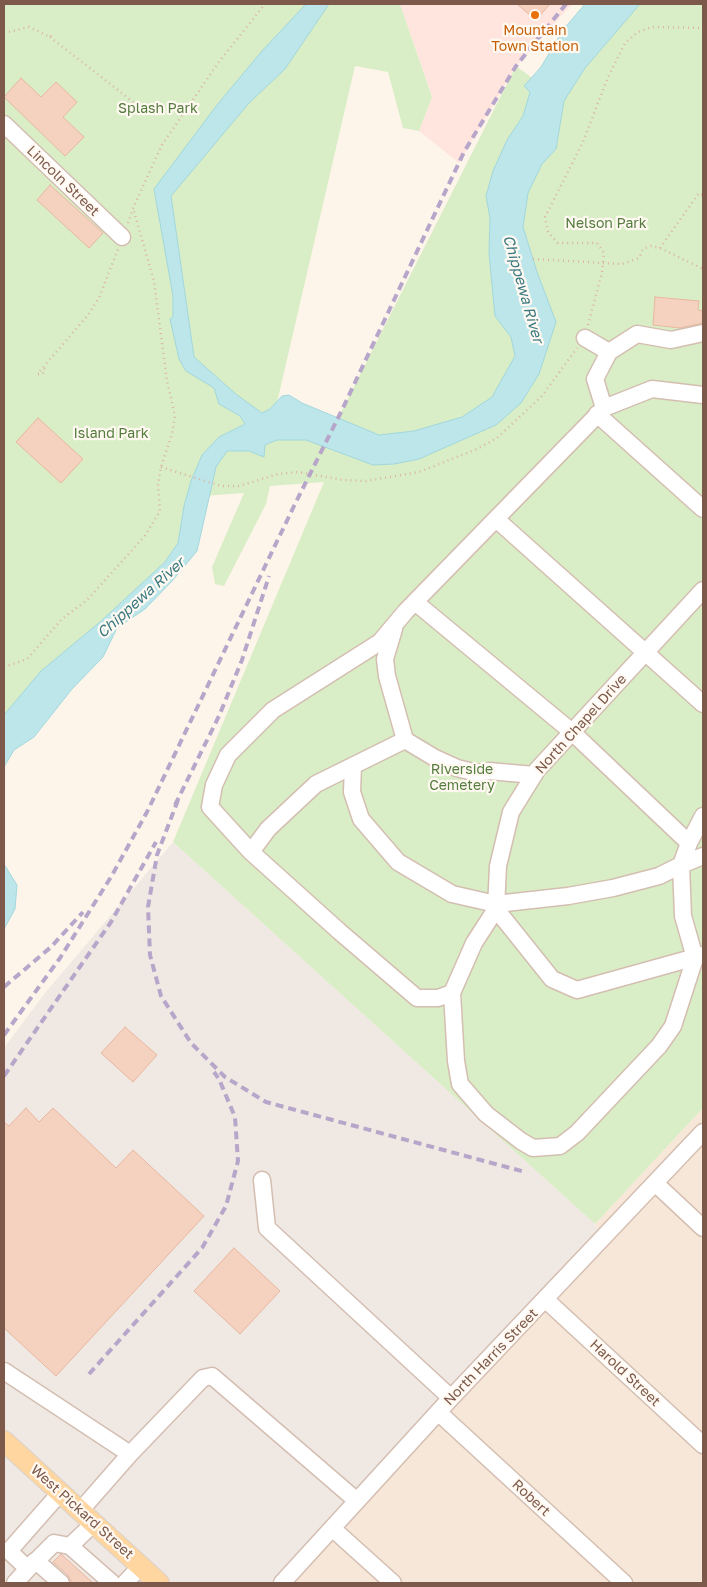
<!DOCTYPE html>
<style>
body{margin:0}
#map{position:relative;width:707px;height:1587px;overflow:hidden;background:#fef5ea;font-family:"Golos Text",sans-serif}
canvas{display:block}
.frame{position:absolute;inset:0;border:5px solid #7c594a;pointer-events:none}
</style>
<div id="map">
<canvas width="707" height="1587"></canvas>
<div class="frame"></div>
</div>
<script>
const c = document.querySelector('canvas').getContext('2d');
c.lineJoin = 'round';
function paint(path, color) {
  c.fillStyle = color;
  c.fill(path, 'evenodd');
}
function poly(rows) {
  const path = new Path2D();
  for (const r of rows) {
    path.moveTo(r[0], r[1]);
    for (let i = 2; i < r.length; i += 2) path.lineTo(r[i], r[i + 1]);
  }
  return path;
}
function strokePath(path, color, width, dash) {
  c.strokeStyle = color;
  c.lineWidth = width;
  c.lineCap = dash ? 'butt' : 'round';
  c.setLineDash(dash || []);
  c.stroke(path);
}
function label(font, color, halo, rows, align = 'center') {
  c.font = font + ' "Golos Text",sans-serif';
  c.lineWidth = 4.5;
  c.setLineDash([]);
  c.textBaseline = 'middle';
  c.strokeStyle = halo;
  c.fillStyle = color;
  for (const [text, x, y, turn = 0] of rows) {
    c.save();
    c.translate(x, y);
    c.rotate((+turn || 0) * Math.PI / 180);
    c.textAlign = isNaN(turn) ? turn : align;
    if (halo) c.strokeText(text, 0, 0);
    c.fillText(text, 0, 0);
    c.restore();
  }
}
const residential = poly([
 [703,1108,703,1583,282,1583,603,1237,595,1224]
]);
const commercial = poly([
 [400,4,572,4,516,66,459,163,419,131,432,97]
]);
const industrial = poly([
 [173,842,595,1224,603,1238,285,1583,4,1583,4,1048,45,993]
]);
const green = poly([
 [4,4,400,4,432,97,419,131,403,128,388,72,355,66,273,420,330,434,516,66,547,89,622,4,703,4,703,1108,595,1224,173,842,324,482,270,486,266,504,224,586,215,584,212,567,244,493,203,496,189,556,4,728]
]);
const water = poly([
 [306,4,329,4,285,69,249,103,171,196,194,357,237,395,262,413,270,409,282,396,289,395,302,403,379,435,414,431,462,417,492,397,515,356,511,337,495,316,489,253,490,218,486,196,493,171,507,140,523,116,530,92,524,86,541,67,563,30,585,4,640,4,585,68,564,101,556,149,542,164,528,193,523,227,537,272,556,322,539,374,521,403,496,425,419,459,394,464,373,465,306,440,277,440,265,445,264,457,249,451,227,451,216,467,197,551,173,580,145,609,117,628,103,657,72,689,34,737,14,750,4,767,4,715,41,671,100,622,165,562,178,543,184,506,191,481,202,455,219,437,245,424,240,416,219,404,214,388,186,371,179,359,170,319,173,317,173,296,154,189,217,105,262,51,306,4],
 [4,864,17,885,15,909,4,929,4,864]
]);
const building = poly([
 [517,4,550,4,536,20,517,4],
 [21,78,41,97,56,82,77,102,63,117,84,137,65,156,4,97,21,78],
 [50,185,103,233,89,248,37,200,50,185],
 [655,297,699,301,698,310,703,311,703,323,680,328,653,325,655,297],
 [38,418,83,459,61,483,16,442,38,418],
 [125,1027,157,1055,133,1082,101,1053,125,1027],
 [26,1108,39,1122,53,1108,116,1168,133,1150,204,1216,56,1376,4,1328,4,1122,9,1126,26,1108],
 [234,1248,280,1291,240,1334,194,1291,234,1248],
 [61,1554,93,1583,72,1583,68,1575,53,1562,61,1554]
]);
const path = poly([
 [4,33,29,27,50,37,53,33],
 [50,37,137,105],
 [128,223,133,208,162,145,218,63,265,4],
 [660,248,699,193,703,195],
 [533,259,622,264,639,258,643,249,651,246,660,248,703,269],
 [588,325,602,273,604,253,597,243,558,243,548,232,545,217,583,142,608,77,625,43,638,32,652,27,703,28],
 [40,371,88,315,99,298,118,249],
 [38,374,42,374,45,371,44,367],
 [161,467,221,486,239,486,278,474,298,472,343,480,366,481,419,472,477,449,497,438,542,396,577,348],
 [4,667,27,659,62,619,87,600,144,537,160,511,158,484,161,467,172,434,175,416,167,381,154,281,133,208]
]);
const minor = poly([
 [4,124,122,237],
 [585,338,609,352],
 [703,395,652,389,604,408,406,611,380,642,273,710,228,755,214,785,210,807,251,852,340,932,417,998,438,998,452,993,474,943,496,909,498,866,511,812,537,770,703,590],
 [604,408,595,379,609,352,637,334,671,340,703,333],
 [597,414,703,509],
 [496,519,703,704],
 [415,602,572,732,689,843],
 [394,629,385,659,387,676,405,740,435,758,457,768,477,773,489,771,534,775],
 [353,766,352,792,361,819,398,862,452,894,496,904,568,896,613,888,659,876,681,865,689,843,703,816],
 [251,852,268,829,316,784,405,740],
 [496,909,552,979,577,990,703,955],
 [452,993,456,1061,460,1084,486,1114,521,1141,533,1148,560,1146,577,1133,659,1046,673,1026,695,958,683,916,681,865,703,856],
 [262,1180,267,1228,451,1398],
 [655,1183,703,1228],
 [546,1300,703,1445],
 [4,1371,130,1454,203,1378,212,1376,357,1501],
 [438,1412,624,1583],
 [80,1511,130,1454],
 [332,1528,393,1583],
 [70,1546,112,1583],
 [28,1569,9,1551,60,1493],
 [15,1583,35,1561],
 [61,1583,36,1561,54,1543,70,1546,94,1523],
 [125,1583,141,1566],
 [282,1583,451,1398,703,1132]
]);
const major = poly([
 [4,1441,159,1583]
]);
const rail = poly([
 [178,800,157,855,148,907,150,955,161,996,191,1043,225,1077,266,1102,525,1172],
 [175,805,219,716,242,660,269,576],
 [4,987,51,947,83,912],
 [4,1035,60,958,111,877,147,812,294,506,341,412,464,152,516,66,566,4],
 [4,1076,111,922,156,842],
 [89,1374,202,1248,226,1206,238,1161,235,1117,219,1079,214,1072]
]);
const markers = [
 [535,15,5,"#e8710a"]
];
const foodNames = [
 ["Mountain",535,31],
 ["Town Station",535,47]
];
const parkNames = [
 ["Splash Park",158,109],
 ["Nelson Park",606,224],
 ["Island Park",111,434],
 ["Riverside",462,770],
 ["Cemetery",462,786]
];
const streetNames = [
 ["Lincoln Street",63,181,44],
 ["North Chapel Drive",581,724,-48],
 ["North Harris Street",491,1357,-46],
 ["Harold Street",625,1373,43],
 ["Robert",531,1498,43],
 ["West Pickard Street",82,1512,42]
];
const waterNames = [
 ["Chippewa River",523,289,74],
 ["Chippewa River",141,598,-42]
];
paint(residential, '#f6e7d8');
paint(commercial, '#ffe5de');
paint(industrial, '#efe8e3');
paint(green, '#d9eec6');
paint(water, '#bce6ea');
strokePath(water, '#a2d7dd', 1);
paint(building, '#f5d2c0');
strokePath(building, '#e9b79f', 1);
strokePath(minor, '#d4beb1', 19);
strokePath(major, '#dad1cc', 22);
strokePath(path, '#dbb5a2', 2.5, [1, 4]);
strokePath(minor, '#fff', 16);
strokePath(major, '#ffd6a0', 20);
strokePath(rail, '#b7a6ca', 4, [8, 5]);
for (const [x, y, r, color] of markers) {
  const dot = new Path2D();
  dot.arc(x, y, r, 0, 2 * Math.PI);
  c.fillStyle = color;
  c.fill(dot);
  strokePath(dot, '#fff9f2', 2);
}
label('14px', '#c56008', '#fff9f2', foodNames);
label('14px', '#547c3e', '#fff9f2', parkNames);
label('14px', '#7c594a', '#fff9f2', streetNames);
label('italic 15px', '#3c7a82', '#fff9f2', waterNames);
</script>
